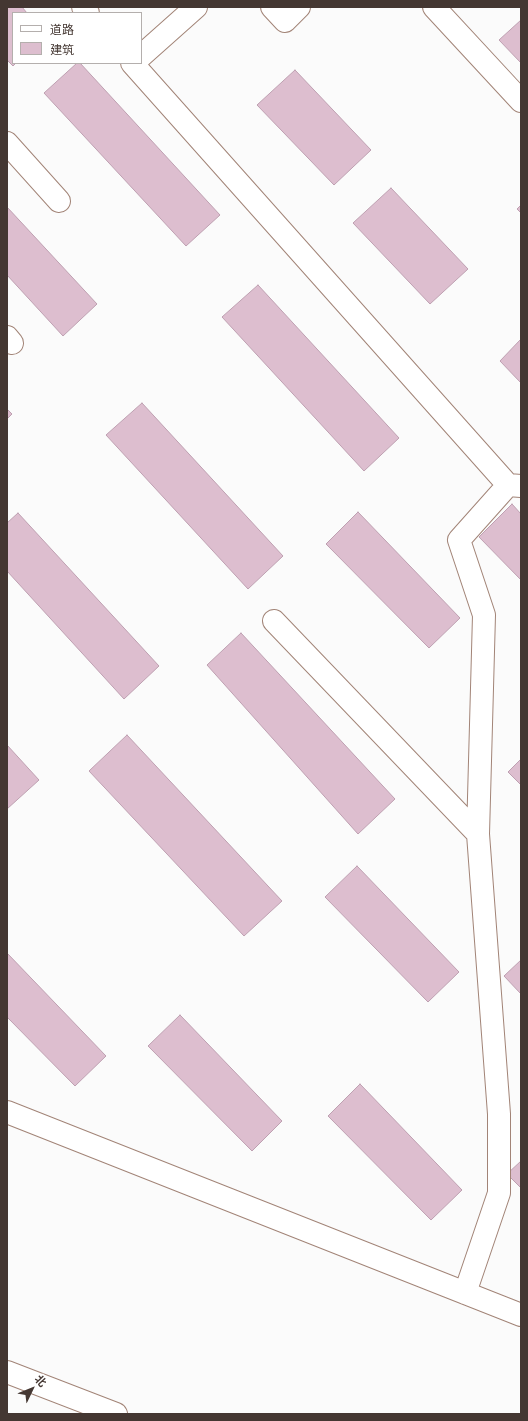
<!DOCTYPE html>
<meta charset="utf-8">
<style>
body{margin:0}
#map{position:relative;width:528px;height:1421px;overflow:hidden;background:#fbfbfb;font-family:Barlow,"Noto Sans SC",sans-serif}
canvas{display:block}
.frame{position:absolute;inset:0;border:8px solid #443732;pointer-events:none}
.legend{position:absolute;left:12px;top:12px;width:130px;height:52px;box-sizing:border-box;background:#fff;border:1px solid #b4afad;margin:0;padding:5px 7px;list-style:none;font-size:12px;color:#443732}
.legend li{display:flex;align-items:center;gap:8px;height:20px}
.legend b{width:20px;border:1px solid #b4afad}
.north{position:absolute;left:12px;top:1369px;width:40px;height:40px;-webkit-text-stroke:3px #fff;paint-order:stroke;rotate:47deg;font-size:11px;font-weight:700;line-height:16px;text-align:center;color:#443732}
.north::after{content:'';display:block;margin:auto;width:14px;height:18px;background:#443732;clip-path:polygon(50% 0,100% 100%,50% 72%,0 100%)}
</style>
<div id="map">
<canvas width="528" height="1421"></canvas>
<div class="frame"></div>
<ul class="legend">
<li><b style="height:5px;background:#fff"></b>道路</li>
<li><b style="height:11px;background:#ddbecf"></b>建筑</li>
</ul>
<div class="north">北</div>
</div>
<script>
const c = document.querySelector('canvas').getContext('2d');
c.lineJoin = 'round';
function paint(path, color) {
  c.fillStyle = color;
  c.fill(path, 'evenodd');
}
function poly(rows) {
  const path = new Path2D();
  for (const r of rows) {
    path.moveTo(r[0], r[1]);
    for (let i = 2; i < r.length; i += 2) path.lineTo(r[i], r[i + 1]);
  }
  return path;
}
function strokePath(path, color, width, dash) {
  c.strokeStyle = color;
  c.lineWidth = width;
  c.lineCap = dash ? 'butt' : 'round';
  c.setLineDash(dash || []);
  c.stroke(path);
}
const building = poly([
 [7,7,22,7,27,13,13,13,13,63,16,63,13,66,7,60,7,7],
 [521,20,521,63,499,40,521,20],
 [77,63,80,63,220,215,186,246,44,93,77,63],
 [295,70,371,150,334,185,257,105,295,70],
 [391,188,468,269,430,304,353,223,391,188],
 [521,205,521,213,517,209,521,205],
 [7,207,97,304,63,336,7,275,7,207],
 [258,285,399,438,364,471,222,317,258,285],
 [521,339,521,383,500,361,521,339],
 [142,403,283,556,248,589,106,435,142,403],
 [7,409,12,414,7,419,7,409],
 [512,504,521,514,521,580,479,537,512,504],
 [358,512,460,618,429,648,326,544,358,512],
 [18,513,159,666,124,699,7,571,7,523,18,513],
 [241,633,395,799,358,834,207,665,241,633],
 [127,735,282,901,244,936,89,771,127,735],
 [7,745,39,780,7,809,7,745],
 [521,759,521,785,508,772,521,759],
 [357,866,459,972,428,1002,325,897,357,866],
 [7,953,106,1056,75,1086,7,1017,7,953],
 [521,960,521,994,504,976,521,960],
 [180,1015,282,1121,252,1151,148,1046,180,1015],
 [360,1084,462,1190,431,1220,328,1116,360,1084],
 [521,1161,521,1188,507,1174,521,1161]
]);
const minor = poly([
 [83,7,88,13],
 [272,7,285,21,299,7],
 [434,7,521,101],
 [141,56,196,7],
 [132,63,508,485,521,486],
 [7,143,59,201],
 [7,337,12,343],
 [274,621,478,834],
 [7,1112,521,1315],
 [465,1293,499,1193,499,1114,478,834,484,615,459,540,508,485]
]);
const trunk = poly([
 [7,1372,116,1414]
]);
paint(building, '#ddbecf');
strokePath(building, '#bea0b1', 1);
strokePath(minor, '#a28477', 24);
strokePath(trunk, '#a28477', 24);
strokePath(minor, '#fff', 22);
strokePath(trunk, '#fff', 22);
</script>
